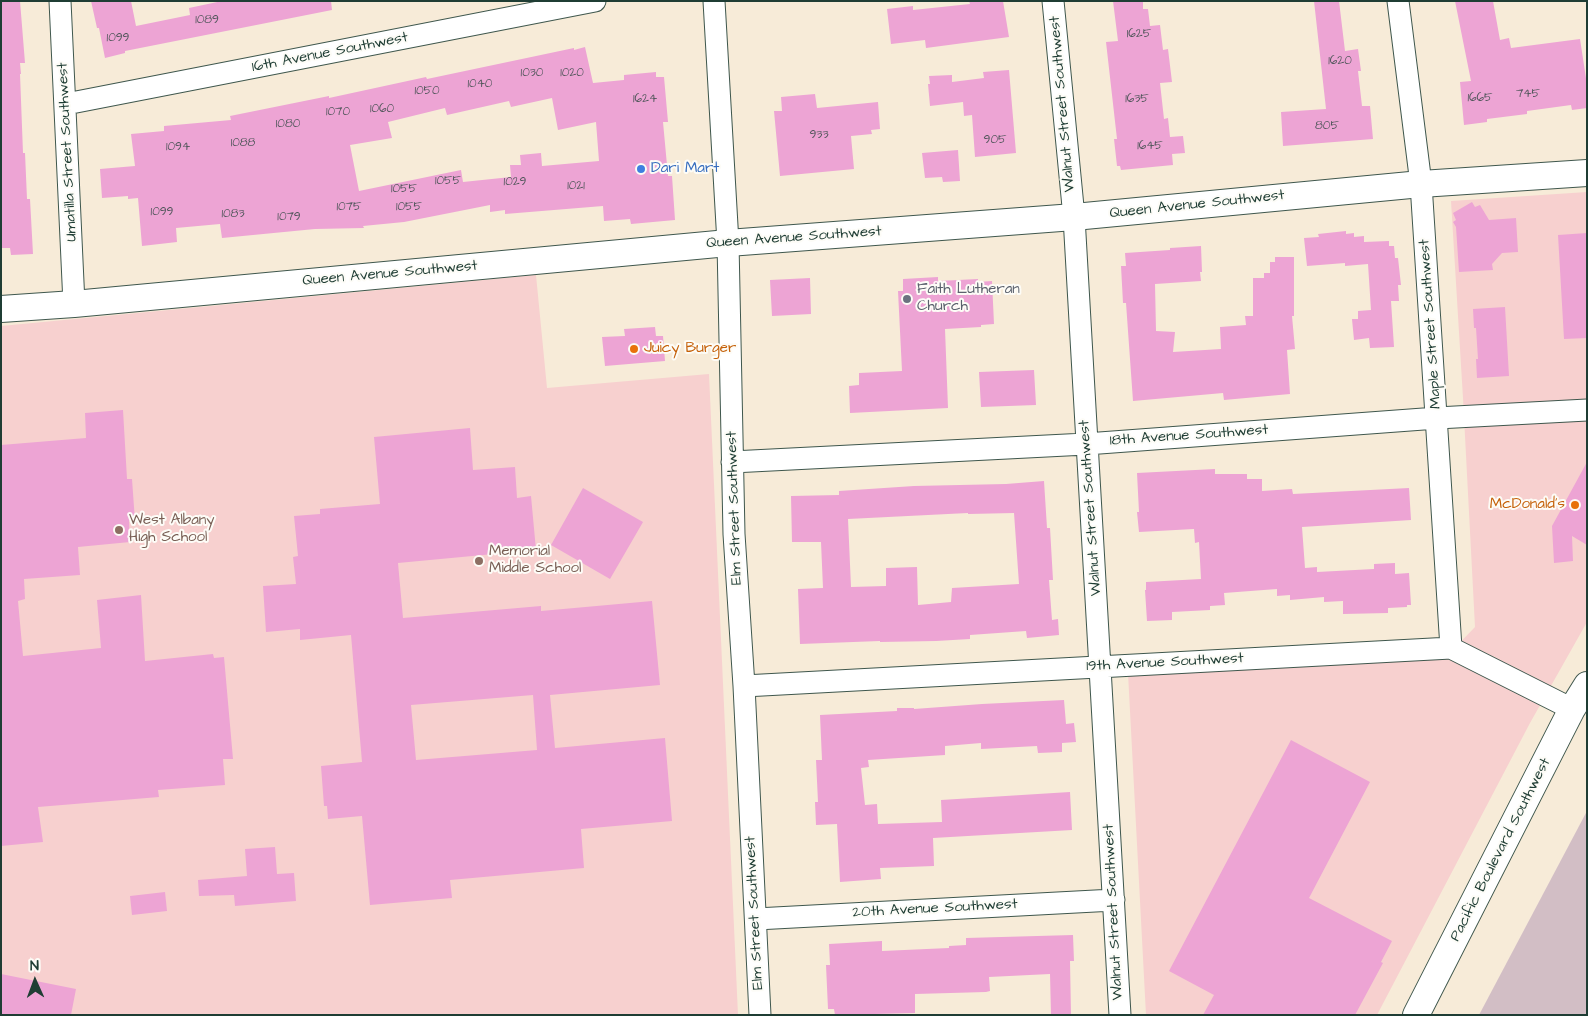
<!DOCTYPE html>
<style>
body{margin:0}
#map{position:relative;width:1588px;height:1016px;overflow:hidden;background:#f7ebd8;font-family:"Architects Daughter",sans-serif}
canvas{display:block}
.frame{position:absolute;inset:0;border:2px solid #1f3d34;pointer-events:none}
.north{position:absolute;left:10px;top:956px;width:50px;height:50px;-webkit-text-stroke:4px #fdfcf7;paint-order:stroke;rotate:358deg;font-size:14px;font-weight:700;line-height:20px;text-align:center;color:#1f3d34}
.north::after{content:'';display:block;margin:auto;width:18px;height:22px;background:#1f3d34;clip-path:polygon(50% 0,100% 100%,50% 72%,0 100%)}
</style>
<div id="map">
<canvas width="1588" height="1016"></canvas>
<div class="frame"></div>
<div class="north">N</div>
</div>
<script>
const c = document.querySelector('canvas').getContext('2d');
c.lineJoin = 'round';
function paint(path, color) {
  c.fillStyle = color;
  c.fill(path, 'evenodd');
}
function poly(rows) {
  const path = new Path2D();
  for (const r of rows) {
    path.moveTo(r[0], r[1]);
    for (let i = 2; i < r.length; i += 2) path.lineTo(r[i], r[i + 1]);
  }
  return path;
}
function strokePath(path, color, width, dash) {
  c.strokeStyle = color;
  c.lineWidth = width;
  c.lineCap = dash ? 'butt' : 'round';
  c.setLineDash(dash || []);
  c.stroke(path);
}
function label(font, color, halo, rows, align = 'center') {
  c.font = font + ' "Architects Daughter",sans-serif';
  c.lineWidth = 4;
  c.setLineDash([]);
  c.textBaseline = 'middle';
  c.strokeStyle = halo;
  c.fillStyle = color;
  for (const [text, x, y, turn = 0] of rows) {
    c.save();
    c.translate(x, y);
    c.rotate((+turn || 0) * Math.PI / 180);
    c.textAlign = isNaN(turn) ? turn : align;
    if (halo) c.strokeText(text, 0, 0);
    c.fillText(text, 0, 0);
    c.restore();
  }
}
const built = poly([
 [1587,192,1587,622,1530,723,1377,1015,1146,1015,1128,673,1445,658,1475,627,1463,398,1451,201],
 [536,275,547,388,709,374,738,1015,1,1015,1,326]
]);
const industrial = poly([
 [1587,811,1587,1015,1479,1015]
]);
const building = poly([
 [1,1,20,1,25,63,20,63,21,74,20,74,23,153,25,153,27,199,30,199,33,254,11,255,10,248,1,248],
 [91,1,131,1,136,26,190,15,189,8,222,1,331,1,332,10,125,51,125,53,105,58,99,28,97,28],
 [969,1,1003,1,1009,37,926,48,925,40,891,44,887,9,913,6,913,10,970,4],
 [1113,1,1143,1,1143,9,1148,9,1150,26,1160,25,1163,50,1168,49,1172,82,1160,83,1164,119,1168,118,1170,137,1183,136,1185,153,1172,154,1173,165,1121,170,1120,166,1117,166,1114,139,1117,139,1106,42,1118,41],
 [1314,1,1339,1,1345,51,1358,49,1361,71,1358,71,1362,106,1370,106,1373,139,1283,146,1281,112,1326,109],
 [1455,1,1493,1,1500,40,1509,38,1511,48,1580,39,1587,85,1587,108,1572,110,1571,105,1527,111,1527,114,1487,119,1487,122,1464,125,1460,82,1471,81],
 [585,47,593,83,624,80,624,75,656,72,656,77,664,77,668,122,663,122,668,176,672,176,675,220,631,224,630,219,604,221,603,206,505,214,505,210,490,212,490,205,404,222,363,226,364,228,315,229,222,238,220,224,176,228,177,242,142,246,138,198,128,199,128,196,102,198,100,169,135,166,131,134,164,131,164,126,231,120,230,116,329,96,329,98,426,77,427,79,574,48,574,50],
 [552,98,558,130,596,122,599,161,542,166,541,153,520,155,521,165,510,165,511,177,463,182,461,170,359,191,350,145,392,138,388,122,445,108,447,115,509,101,511,107],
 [1009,70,1016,153,975,157,972,115,964,116,963,102,930,106,928,84,930,84,929,76,952,75,952,82,984,78,983,72],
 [815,94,817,108,878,102,880,129,871,130,872,134,851,136,854,169,780,176,774,111,782,111,781,97],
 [958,150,960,181,943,182,942,177,925,178,922,153],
 [1472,202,1475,207,1480,205,1489,220,1516,218,1518,252,1502,253,1492,264,1493,270,1459,272,1456,227,1453,222,1456,220,1453,213],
 [1346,231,1346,234,1354,233,1354,237,1364,236,1364,242,1389,241,1389,246,1394,246,1395,258,1398,258,1401,285,1398,285,1399,301,1391,301,1394,347,1370,348,1369,338,1354,340,1352,319,1358,319,1358,311,1371,310,1368,264,1345,266,1345,263,1307,266,1304,238,1319,237,1318,234],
 [1587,233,1587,338,1564,339,1558,235],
 [1201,246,1202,272,1200,272,1201,281,1155,284,1156,331,1175,332,1173,352,1221,349,1220,327,1246,325,1245,316,1253,316,1253,278,1264,278,1264,273,1270,273,1270,262,1275,262,1275,257,1294,257,1294,316,1292,316,1295,349,1287,350,1290,394,1224,400,1223,393,1133,401,1126,303,1123,303,1121,266,1126,266,1125,253,1170,250,1170,248],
 [938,277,938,281,978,279,978,282,992,281,994,324,981,325,981,327,945,329,948,408,850,413,849,386,859,385,859,373,902,371,898,291,903,291,903,279],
 [810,278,811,314,772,316,770,280],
 [1505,307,1509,376,1477,378,1476,359,1478,359,1476,328,1474,328,1473,309],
 [655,327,656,336,663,336,665,361,605,366,602,337,625,336,624,329],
 [1034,370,1036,405,981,407,979,372],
 [123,410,127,479,132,479,135,521,129,521,130,542,78,547,80,575,24,579,25,599,18,601,23,656,101,648,97,600,141,595,145,661,213,654,214,658,224,657,233,759,223,759,225,785,158,790,159,797,38,807,43,842,1,846,1,445,86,438,85,413],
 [470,428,473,470,515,467,517,498,531,496,536,550,398,563,403,618,541,606,541,611,652,601,660,685,550,695,555,748,665,738,672,821,581,829,584,868,450,880,452,898,370,905,362,816,328,819,327,806,324,806,321,766,362,762,351,635,300,640,300,629,266,632,263,586,296,584,293,557,298,556,294,516,320,514,320,509,380,504,374,437],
 [533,695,537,750,416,760,411,705],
 [1587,462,1587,545,1572,536,1573,561,1554,563,1552,526],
 [1215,469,1215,474,1247,474,1247,479,1262,479,1262,491,1292,489,1293,494,1409,488,1411,520,1302,527,1305,568,1317,567,1317,572,1374,569,1374,564,1395,563,1395,574,1409,573,1411,605,1407,605,1407,607,1388,608,1388,613,1343,614,1343,601,1324,602,1324,597,1290,600,1290,595,1277,596,1277,589,1224,593,1225,605,1210,606,1210,610,1172,612,1172,620,1147,621,1145,590,1146,590,1146,582,1201,579,1199,542,1195,543,1194,529,1139,532,1137,512,1139,512,1137,473],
 [1044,481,1047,528,1050,528,1053,580,1049,580,1052,620,1058,619,1059,635,1027,638,1026,631,970,635,970,639,936,641,880,642,880,641,800,644,798,589,823,588,821,542,792,542,791,496,839,495,839,491,914,486,1006,484],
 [968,513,968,514,1014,513,1019,584,952,588,951,602,918,605,917,567,886,568,886,586,851,587,848,519],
 [583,488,643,522,610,579,551,545],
 [1064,700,1066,724,1074,723,1076,742,1062,743,1062,752,1038,753,1037,746,981,749,981,743,945,746,945,755,868,760,869,767,861,768,865,805,877,804,878,824,942,822,941,800,1070,792,1072,830,933,838,934,866,880,868,881,879,840,882,837,824,816,825,815,802,818,802,816,760,822,760,820,715,897,711,897,708,914,708,914,709,982,704],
 [1291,740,1370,782,1309,898,1392,941,1381,962,1383,963,1355,1015,1203,1015,1214,995,1169,971],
 [275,847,277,874,294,873,296,901,235,906,234,895,199,896,198,880,247,876,245,849],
 [165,892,167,911,132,915,130,896],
 [1073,935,1074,961,1070,961,1071,1015,1051,1015,1050,974,989,977,990,991,986,992,915,994,915,1013,835,1015,834,1009,828,1009,826,965,830,965,829,944,882,941,882,951,949,948,949,946,966,945,966,938],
 [1,974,76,989,71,1015,1,1015]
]);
const minor = poly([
 [60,1,74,304],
 [714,1,728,243,734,534,744,686,760,1015],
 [1053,1,1074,217,1120,1015],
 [1398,1,1421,184,1451,648],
 [66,104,595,1],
 [732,462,1086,444,1437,418,1587,410],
 [744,686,1451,648,1572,709],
 [756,919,1114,900]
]);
const major = poly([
 [1,309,74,304,728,243,1074,217,1421,184,1587,173],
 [1416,1015,1572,709,1587,685]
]);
const markers = [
 [641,169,5,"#3f7fe0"],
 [907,299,5,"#6b7280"],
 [634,349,5,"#e8710a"],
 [1575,505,5,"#e8710a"],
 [119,530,5,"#8d6e63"],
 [479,561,5,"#8d6e63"]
];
const numberNames = [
 ["1089",207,20],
 ["1625",1139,34],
 ["1099",118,38],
 ["1620",1340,61],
 ["1030",532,73],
 ["1020",572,73],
 ["1040",480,84],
 ["1050",427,91],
 ["745",1528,94],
 ["1665",1480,98],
 ["1624",645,99],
 ["1635",1137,99],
 ["1060",382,109],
 ["1070",338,112],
 ["1080",288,124],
 ["805",1327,126],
 ["933",819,135],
 ["905",995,140],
 ["1088",243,143],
 ["1645",1150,146],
 ["1094",178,147],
 ["1055",448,181],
 ["1029",515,182],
 ["1021",576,186],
 ["1055",404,189],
 ["1075",349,207],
 ["1055",409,207],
 ["1099",162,212],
 ["1083",233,214],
 ["1079",289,217]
];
const streetNames = [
 ["16th Avenue Southwest",330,53,-11],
 ["Walnut Street Southwest",1063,104,-95],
 ["Umatilla Street Southwest",68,152,-93],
 ["Queen Avenue Southwest",1197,205,-6],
 ["Queen Avenue Southwest",794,238,-4],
 ["Queen Avenue Southwest",390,274,-5],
 ["Maple Street Southwest",1431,324,-94],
 ["18th Avenue Southwest",1189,436,-4],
 ["Elm Street Southwest",735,508,-92],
 ["Walnut Street Southwest",1091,508,-94],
 ["19th Avenue Southwest",1165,663,-3],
 ["Pacific Boulevard Southwest",1501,850,-63],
 ["20th Avenue Southwest",935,909,-3],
 ["Walnut Street Southwest",1114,912,-93],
 ["Elm Street Southwest",755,913,-93]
];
const shopNames = [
 ["Dari Mart",651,169]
];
const worshipNames = [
 ["Faith Lutheran",917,290],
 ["Church",917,307]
];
const foodNames = [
 ["Juicy Burger",644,349],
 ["McDonald's",1565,505,"right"]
];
const educationNames = [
 ["West Albany",129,521],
 ["High School",129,538],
 ["Memorial",489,552],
 ["Middle School",489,569]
];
paint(built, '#f7d0cf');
paint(industrial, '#d2bec5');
paint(building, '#eda4d4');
strokePath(minor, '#3f574d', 23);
strokePath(major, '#3f574d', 28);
strokePath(minor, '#fff', 21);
strokePath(major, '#fff', 26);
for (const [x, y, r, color] of markers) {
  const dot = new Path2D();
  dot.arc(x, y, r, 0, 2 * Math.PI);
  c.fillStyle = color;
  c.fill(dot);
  strokePath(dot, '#fdfcf7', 2);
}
label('12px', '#52575c', null, numberNames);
label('15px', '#1f3d34', '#fdfcf7', streetNames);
label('15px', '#366cbe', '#fdfcf7', shopNames, 'left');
label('15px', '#5b616d', '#fdfcf7', worshipNames, 'left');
label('15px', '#c56008', '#fdfcf7', foodNames, 'left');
label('15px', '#785e54', '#fdfcf7', educationNames, 'left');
</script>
